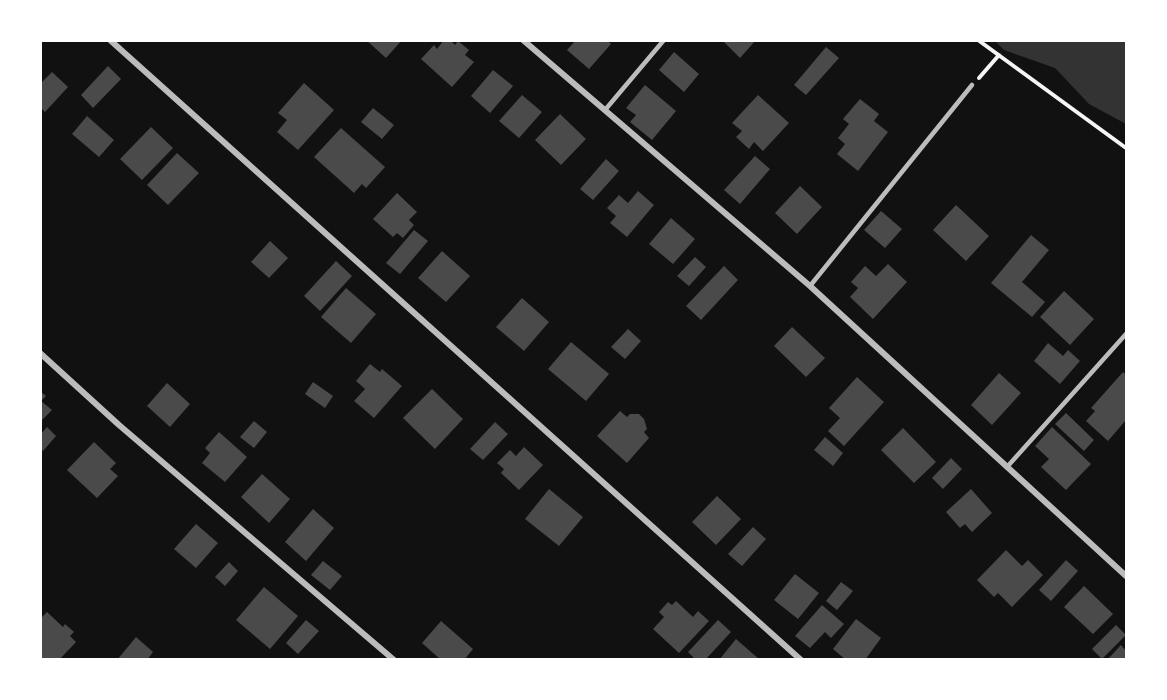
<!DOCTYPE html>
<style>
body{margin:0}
#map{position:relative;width:1167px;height:700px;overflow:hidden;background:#111;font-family:Montserrat,sans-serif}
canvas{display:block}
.frame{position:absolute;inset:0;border:42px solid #fff;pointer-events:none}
</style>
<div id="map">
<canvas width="1167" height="700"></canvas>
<div class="frame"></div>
</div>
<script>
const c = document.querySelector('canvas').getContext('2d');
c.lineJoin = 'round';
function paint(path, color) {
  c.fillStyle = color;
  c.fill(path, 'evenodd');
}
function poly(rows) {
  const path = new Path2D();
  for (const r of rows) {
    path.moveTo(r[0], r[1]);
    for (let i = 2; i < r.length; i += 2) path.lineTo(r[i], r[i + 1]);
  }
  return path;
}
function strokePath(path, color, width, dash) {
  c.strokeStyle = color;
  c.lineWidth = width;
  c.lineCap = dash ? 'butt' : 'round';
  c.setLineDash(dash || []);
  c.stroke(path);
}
const water = poly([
 [995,41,1126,41,1126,124,1089,104,1055,68,1004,50]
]);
const building = poly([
 [366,40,402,40,386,58],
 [444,40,450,40,455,45,458,41,469,50,465,55,474,62,452,87,421,59,434,45,437,49],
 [576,40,607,40,611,44,589,69,567,50],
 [722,40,756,40,740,58],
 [826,47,839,58,806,95,794,85],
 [674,52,699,74,684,92,659,70],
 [108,66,121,79,93,108,81,95],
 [493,70,513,86,490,113,471,96],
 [52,72,68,87,45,112,40,107,40,84],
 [304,83,334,110,298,150,277,132,287,120,278,113],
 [645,85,676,111,652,140,630,122,636,115,626,108],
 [522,95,542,112,519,138,499,121],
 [758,95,789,123,763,151,754,142,749,149,736,137,742,131,732,123],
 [860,99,879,114,874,121,888,132,858,171,837,154,845,144,838,138,849,124,843,119],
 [373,108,394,125,382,139,361,122],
 [560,114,586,139,561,165,535,140],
 [87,116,114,140,99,157,72,134],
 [151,127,173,148,142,180,120,159],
 [341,128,385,167,366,188,362,184,354,193,314,157],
 [177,153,199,173,168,205,147,185],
 [755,156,770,169,740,204,724,190],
 [606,159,619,171,593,200,580,189],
 [800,186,822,207,797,234,775,213],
 [638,191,654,205,627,237,610,223,616,216,607,208,619,195,628,203],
 [397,193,417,212,409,220,414,225,403,238,397,233,393,237,373,219],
 [956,205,989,236,966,261,933,230],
 [881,211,902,229,885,248,864,230],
 [671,218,695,239,673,264,649,244],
 [414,230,428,241,400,274,386,263],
 [1031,235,1049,250,1022,282,1045,302,1032,317,991,283],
 [270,241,288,258,269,278,251,262],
 [442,251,470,276,446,302,418,278],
 [695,257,706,267,689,286,677,276],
 [336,261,352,276,320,311,304,296],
 [888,264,907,282,873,319,850,297,858,288,851,282,865,266,876,276],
 [724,266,738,280,701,320,686,306],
 [346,288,376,314,351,343,321,317],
 [1064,291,1094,319,1070,345,1040,317],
 [522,298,549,322,524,351,496,327],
 [792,327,825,358,806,377,774,346],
 [628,329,641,341,625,359,611,347],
 [571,342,609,374,586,401,548,369],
 [1048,343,1063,356,1068,350,1080,361,1060,384,1034,361],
 [370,364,380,372,382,369,402,386,374,418,354,401,365,389,356,381],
 [1123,372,1126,375,1126,420,1108,441,1086,421,1095,411,1091,408],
 [999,373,1021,393,992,425,971,405],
 [857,377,884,402,844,446,828,431,840,418,829,408],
 [313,382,333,396,325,408,305,394],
 [167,383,190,404,170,427,147,406],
 [432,389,463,419,435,449,403,418],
 [40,391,46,396,41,401,52,410,40,422],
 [620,411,627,417,630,414,639,414,644,419,647,429,644,432,649,438,627,463,597,436],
 [1066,413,1094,440,1084,451,1055,424],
 [254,421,267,432,254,448,240,437],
 [495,422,508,434,483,460,470,449],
 [47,427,56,436,43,451,40,449,40,435],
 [1052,427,1091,464,1066,490,1041,467,1049,459,1035,446],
 [903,428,936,462,914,483,881,450],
 [219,432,247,457,225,482,202,463,210,453,205,448],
 [825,437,843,453,833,466,814,450],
 [94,442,116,463,110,469,118,476,97,498,67,470],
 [524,447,543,465,519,490,501,473,504,469,497,463,510,450,516,456],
 [951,458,962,469,943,489,932,478],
 [262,474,290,499,269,523,241,497],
 [549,489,583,517,559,546,525,519],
 [971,489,992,513,972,532,965,524,960,528,946,512],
 [717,496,741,519,716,545,692,522],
 [313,509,334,528,306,561,285,542],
 [196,524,218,543,196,568,174,549],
 [753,527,766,539,742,566,728,554],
 [1006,550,1022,566,1028,560,1043,575,1012,607,998,593,994,597,977,580],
 [1066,560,1078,571,1051,601,1039,590],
 [323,561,342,576,330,590,311,575],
 [229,562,238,571,225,586,215,577],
 [795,574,819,593,798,619,774,600],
 [841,582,853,591,837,610,826,601],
 [1084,586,1113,614,1093,634,1064,607],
 [264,587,298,616,270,649,236,620],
 [676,601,693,617,698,611,709,621,679,653,653,629,664,617,659,612,668,602,672,605],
 [822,605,844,624,831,638,825,632,810,648,795,636],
 [47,612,63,627,65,624,74,632,70,636,76,642,59,660,40,660,40,619],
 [856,619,881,638,865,660,846,660,833,649],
 [306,620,319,631,298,654,286,643],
 [718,620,731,632,705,660,696,660,688,652],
 [441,621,473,649,464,660,441,660,422,643],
 [1116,625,1126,635,1102,659,1092,649],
 [136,637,153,652,147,660,117,660],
 [736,639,760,660,719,660],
 [1121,645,1126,651,1126,660,1107,660]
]);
const path = poly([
 [978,40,1126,148],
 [979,78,999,55]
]);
const service = poly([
 [605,110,664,40],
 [810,286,972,85],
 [1007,467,1126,334]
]);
const minor = poly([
 [110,40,801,660],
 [523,40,810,286,1126,576],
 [40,353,119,425,394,660]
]);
paint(water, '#333');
paint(building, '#4a4a4a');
strokePath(path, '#f5f5f5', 4);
strokePath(service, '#bcbcbc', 4.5);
strokePath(minor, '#bcbcbc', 6);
</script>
